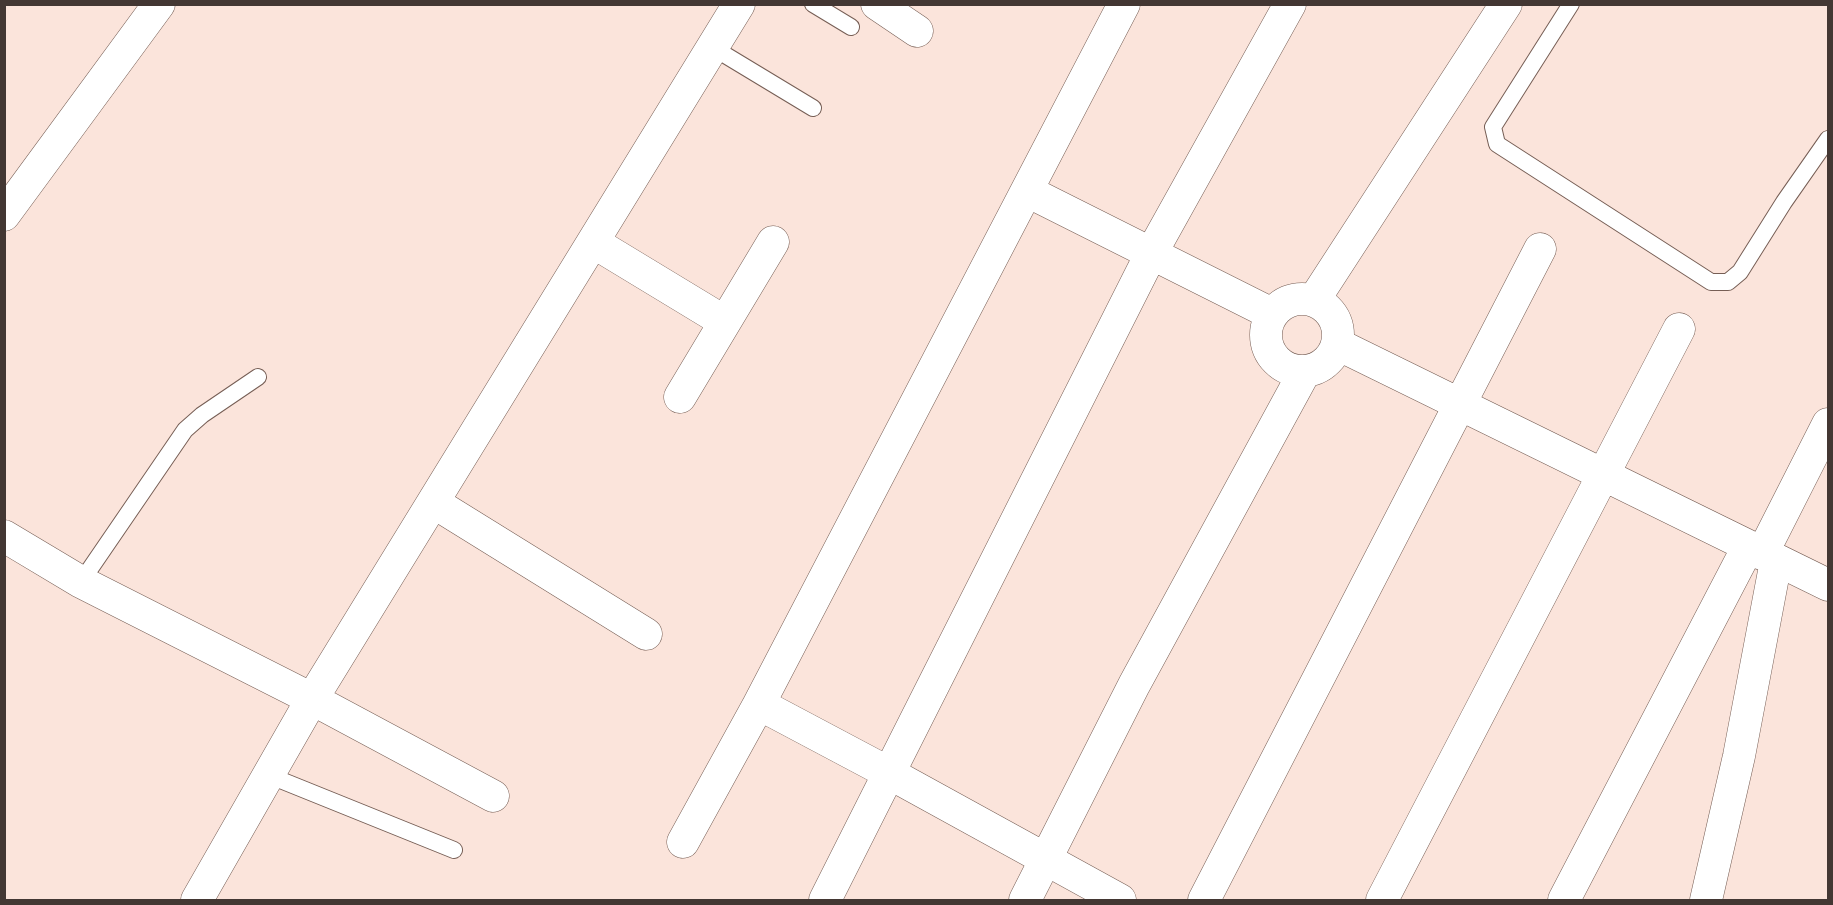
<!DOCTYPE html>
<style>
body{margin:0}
#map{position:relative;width:1833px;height:905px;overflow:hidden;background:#fbe4db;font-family:"IBM Plex Sans",sans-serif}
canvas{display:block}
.frame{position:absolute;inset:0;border:6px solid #433733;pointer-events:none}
</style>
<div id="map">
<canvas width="1833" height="905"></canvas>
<div class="frame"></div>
</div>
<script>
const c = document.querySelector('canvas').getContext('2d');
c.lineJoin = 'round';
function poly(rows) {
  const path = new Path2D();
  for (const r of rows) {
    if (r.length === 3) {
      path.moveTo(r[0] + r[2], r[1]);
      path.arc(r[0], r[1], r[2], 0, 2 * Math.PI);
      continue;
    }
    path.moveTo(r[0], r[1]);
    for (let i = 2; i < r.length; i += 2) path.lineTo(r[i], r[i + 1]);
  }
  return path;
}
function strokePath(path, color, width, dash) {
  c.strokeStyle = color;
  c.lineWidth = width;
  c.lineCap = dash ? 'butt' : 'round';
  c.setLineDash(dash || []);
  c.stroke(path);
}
const lane = poly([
 [813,4,851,27],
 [1571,4,1493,127,1497,144,1711,282,1728,282,1740,272,1784,202,1828,139],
 [712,47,813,108],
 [81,582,185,430,202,415,258,377],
 [268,775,454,850]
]);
const street = poly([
 [877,4,917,31],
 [1027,191,1272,314],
 [4,215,159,4],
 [593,242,725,322],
 [1302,335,36],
 [1314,300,1506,4],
 [1337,344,1828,585],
 [680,397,773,242],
 [433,502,646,634],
 [4,536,81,582,312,699,739,4],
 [1762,554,1828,424],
 [759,704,889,773,825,900],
 [683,842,759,704,1124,4],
 [197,900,312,699,493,796],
 [1025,900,1134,685,1305,371],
 [1120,900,889,773,1152,252,1290,4],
 [1204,900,1540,249],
 [1382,900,1679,329],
 [1564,900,1748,547],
 [1706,900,1739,756,1776,561]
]);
strokePath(lane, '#765e55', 18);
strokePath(street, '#765e55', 33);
strokePath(lane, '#fff', 16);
strokePath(street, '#fff', 32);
</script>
